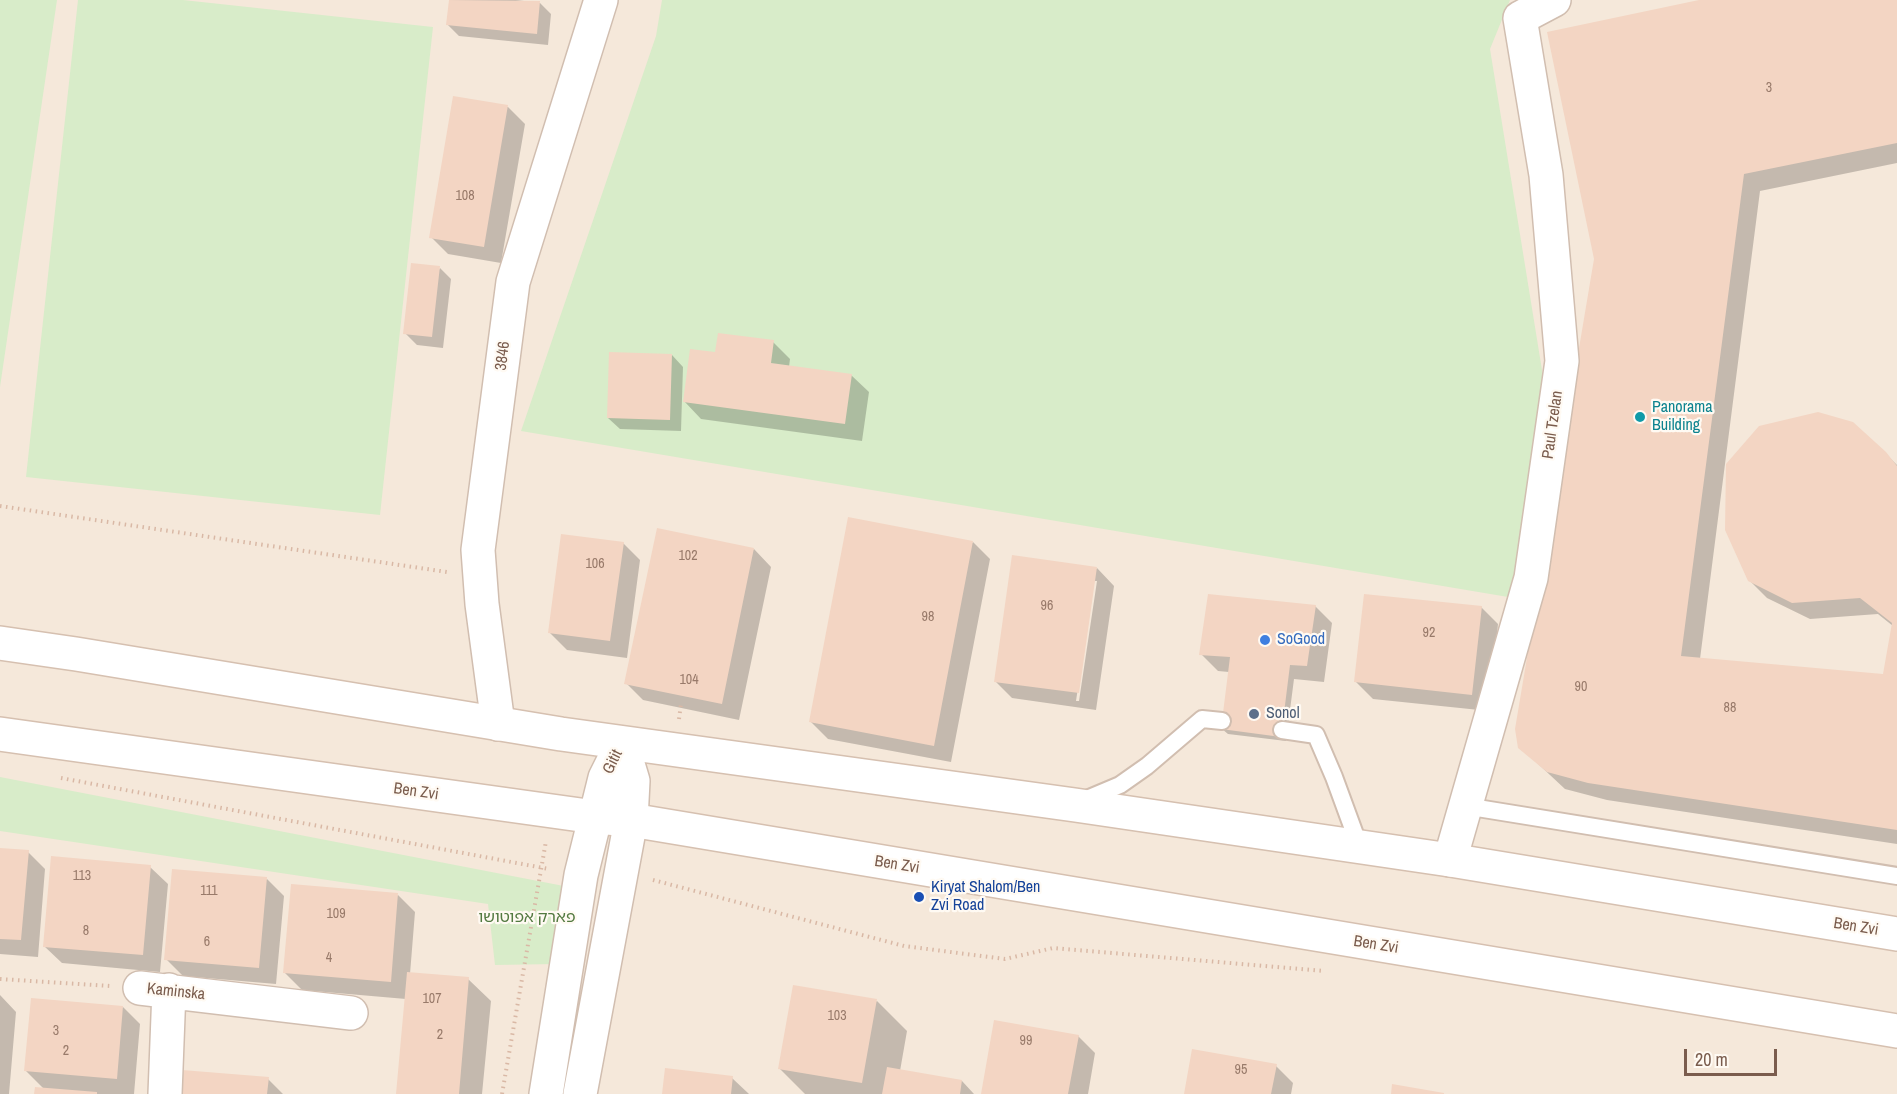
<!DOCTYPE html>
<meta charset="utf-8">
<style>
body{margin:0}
#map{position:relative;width:1897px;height:1094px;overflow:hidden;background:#fdf6ec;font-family:"Archivo Narrow",sans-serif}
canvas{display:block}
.scale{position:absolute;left:1684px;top:1049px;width:93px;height:27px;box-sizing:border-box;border:3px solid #7a5c4d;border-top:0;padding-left:8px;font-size:18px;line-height:21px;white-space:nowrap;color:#7a5c4d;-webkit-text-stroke:4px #fffaf3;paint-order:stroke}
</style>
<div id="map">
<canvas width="1897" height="1094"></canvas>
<div class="scale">20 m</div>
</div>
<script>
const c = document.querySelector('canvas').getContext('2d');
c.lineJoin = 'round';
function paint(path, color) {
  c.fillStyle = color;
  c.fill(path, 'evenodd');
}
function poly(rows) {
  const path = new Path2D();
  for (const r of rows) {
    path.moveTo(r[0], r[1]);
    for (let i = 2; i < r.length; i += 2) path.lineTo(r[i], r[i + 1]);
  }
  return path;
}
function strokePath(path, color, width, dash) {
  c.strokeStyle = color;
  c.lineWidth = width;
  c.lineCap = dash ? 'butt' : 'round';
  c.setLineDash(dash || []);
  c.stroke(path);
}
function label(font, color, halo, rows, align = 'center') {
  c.font = font + ' "Archivo Narrow","Noto Sans Hebrew",sans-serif';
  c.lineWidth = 4.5;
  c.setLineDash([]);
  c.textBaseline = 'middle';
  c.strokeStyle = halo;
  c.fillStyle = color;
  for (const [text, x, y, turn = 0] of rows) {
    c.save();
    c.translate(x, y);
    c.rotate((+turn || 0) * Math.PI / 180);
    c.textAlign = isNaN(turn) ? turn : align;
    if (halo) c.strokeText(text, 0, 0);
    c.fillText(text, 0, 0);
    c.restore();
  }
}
const residential = poly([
 [0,0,1897,0,1897,1094,0,1094]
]);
const green = poly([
 [0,0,57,0,0,387],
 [78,0,183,0,433,27,380,515,26,477],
 [662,0,1510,0,1490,49,1547,401,1514,598,521,431,656,36],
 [0,777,569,887,557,964,495,965,488,904,0,831]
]);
const shadow = poly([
 [450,0,516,0,540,3,551,14,548,45,459,36,447,24],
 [1706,0,1897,0,1897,163,1760,191,1700,659,1884,676,1893,626,1878,614,1810,619,1767,598,1749,580,1885,453,1897,465,1897,844,1607,800,1565,789,1520,747],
 [454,98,508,107,525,124,501,263,448,254,431,237],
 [440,268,451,279,443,348,417,345,405,333],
 [773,342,790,359,789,367,851,375,869,392,862,441,701,419,684,401,716,354],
 [672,355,683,367,681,431,620,429,608,418],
 [973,542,990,559,951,762,828,739,811,722],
 [623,543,640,560,627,658,567,650,549,632],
 [754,549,771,567,739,720,643,700,626,683],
 [1097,568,1114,586,1096,710,1012,698,995,681],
 [1094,581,1097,581,1079,701,1076,701],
 [1315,606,1332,623,1324,682,1294,679,1286,741,1228,734,1222,729,1229,672,1218,671,1201,654],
 [1481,607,1498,624,1489,711,1373,699,1356,682],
 [0,849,28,852,45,869,38,957,0,954],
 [150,867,168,884,160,972,62,963,44,946],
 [267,879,284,896,276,984,183,976,166,959],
 [398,895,415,912,410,974,468,979,491,1001,482,1094,398,1094,406,999,302,990,285,973],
 [0,995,16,1012,9,1094,0,1094],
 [877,1001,907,1031,900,1071,962,1081,974,1094,805,1094,779,1068],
 [123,1007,140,1024,134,1094,35,1094,44,1089,25,1070],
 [1078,1036,1095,1053,1088,1094,983,1094],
 [1276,1066,1293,1083,1291,1094,1186,1094],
 [732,1078,749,1094,663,1094],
 [268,1079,283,1094,181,1094]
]);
const building = poly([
 [449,0,540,1,537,34,446,25],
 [1699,0,1897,0,1897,143,1744,174,1681,656,1883,674,1892,623,1860,598,1792,603,1748,581,1725,530,1726,464,1759,426,1818,412,1853,422,1886,452,1897,466,1897,830,1588,783,1547,772,1518,748,1515,729,1594,259,1547,32],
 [453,96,508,105,484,247,429,238],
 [411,263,440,266,432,337,403,334],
 [718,333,774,340,771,363,852,374,845,424,683,402,690,349,715,352],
 [609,352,672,354,670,420,607,418],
 [848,517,973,541,934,746,809,722],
 [657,528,754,548,722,704,624,684],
 [561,534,624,542,610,641,548,633],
 [1012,555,1097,567,1079,693,994,682],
 [1208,594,1316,605,1307,666,1290,665,1281,737,1221,729,1230,657,1199,655],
 [1364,594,1482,606,1472,695,1354,682],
 [0,848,29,850,21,940,0,939],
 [51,856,151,865,143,955,43,947],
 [172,869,267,877,259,968,164,960],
 [291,884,398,893,391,982,283,973],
 [407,972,469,977,459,1094,396,1094],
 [793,985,877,999,862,1083,778,1069],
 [31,998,123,1006,117,1079,24,1071],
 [994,1020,1079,1035,1068,1094,981,1094],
 [1192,1049,1277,1064,1271,1094,1184,1094],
 [887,1067,962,1080,960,1094,882,1094],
 [665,1068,733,1076,731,1094,662,1094],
 [182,1070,269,1077,267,1094,180,1094],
 [1392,1084,1444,1093,1444,1094,1391,1094],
 [35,1087,97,1092,97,1094,34,1094]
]);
const path = poly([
 [0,506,447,572],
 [679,719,681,704],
 [61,778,549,869],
 [653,880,904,946,1005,959,1053,948,1324,971],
 [0,979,110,986],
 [502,1094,546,841]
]);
const service = poly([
 [1282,730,1316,735,1334,777,1360,848],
 [1082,801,1120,785,1147,766,1202,719,1222,721],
 [1465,806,1897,876]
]);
const minor = poly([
 [498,724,482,604,478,550,513,282,601,0],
 [1450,860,1531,578,1562,361,1546,175,1520,18,1554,0],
 [140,988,351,1013],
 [165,1094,169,990]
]);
const tertiary = poly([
 [546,1094,581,875,605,778,622,744],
 [580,1094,631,820,633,781,622,744]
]);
const secondary = poly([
 [0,643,76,654,561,734,1075,805,1450,860,1897,934],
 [0,734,595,817,631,820,1897,1031]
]);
const markers = [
 [1640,417,6,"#0f9aa8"],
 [1265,640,6,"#3f7fe0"],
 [1254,714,6,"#5c6f8a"],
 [919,897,6,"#1a4fb4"]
];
const numberNames = [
 ["3",1769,88],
 ["108",465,196],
 ["102",688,556],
 ["106",595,564],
 ["96",1047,606],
 ["98",928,617],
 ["92",1429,633],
 ["104",689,680],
 ["90",1581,687],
 ["88",1730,708],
 ["113",82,876],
 ["111",209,891],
 ["109",336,914],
 ["8",86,931],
 ["6",207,942],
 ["4",329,958],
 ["107",432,999],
 ["103",837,1016],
 ["3",56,1031],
 ["2",440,1035],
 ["99",1026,1041],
 ["2",66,1051],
 ["95",1241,1070]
];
const streetNames = [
 ["3846",503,356,-83],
 ["Paul Tzelan",1553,425,-82],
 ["Gitit",613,762,-64],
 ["Ben Zvi",416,792,8],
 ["Ben Zvi",897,865,9],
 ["Ben Zvi",1856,927,9],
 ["Ben Zvi",1376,945,9],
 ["Kaminska",176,992,6]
];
const cultureNames = [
 ["Panorama",1652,408],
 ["Building",1652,426]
];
const shopNames = [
 ["SoGood",1277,640]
];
const serviceNames = [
 ["Sonol",1266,714]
];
const transitNames = [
 ["Kiryat Shalom/Ben",931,888],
 ["Zvi Road",931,906]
];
const parkNames = [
 ["פארק אפוטושו",527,918]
];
paint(residential, '#f5e8da');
paint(green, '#d8ecc9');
paint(shadow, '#0003');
paint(building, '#f3d5c3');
strokePath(service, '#d1beb0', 20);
strokePath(minor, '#d1beb0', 36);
strokePath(tertiary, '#d1beb0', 36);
strokePath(secondary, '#d6c0b0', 36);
strokePath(path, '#d9b8a5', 4, [1.5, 4.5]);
strokePath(service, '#fff', 16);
strokePath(minor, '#fff', 33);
strokePath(tertiary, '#fff', 33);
strokePath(secondary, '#fff', 33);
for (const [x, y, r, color] of markers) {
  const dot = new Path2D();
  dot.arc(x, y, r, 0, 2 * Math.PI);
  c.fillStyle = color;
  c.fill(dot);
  strokePath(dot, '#fffaf3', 2);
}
label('14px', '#987a6a', null, numberNames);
label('16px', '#7a5c4d', '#fffaf3', streetNames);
label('16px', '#0d838f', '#fffaf3', cultureNames, 'left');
label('16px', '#366cbe', '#fffaf3', shopNames, 'left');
label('16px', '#4e5e75', '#fffaf3', serviceNames, 'left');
label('16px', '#164399', '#fffaf3', transitNames, 'left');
label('16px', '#537a41', '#fffaf3', parkNames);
</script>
